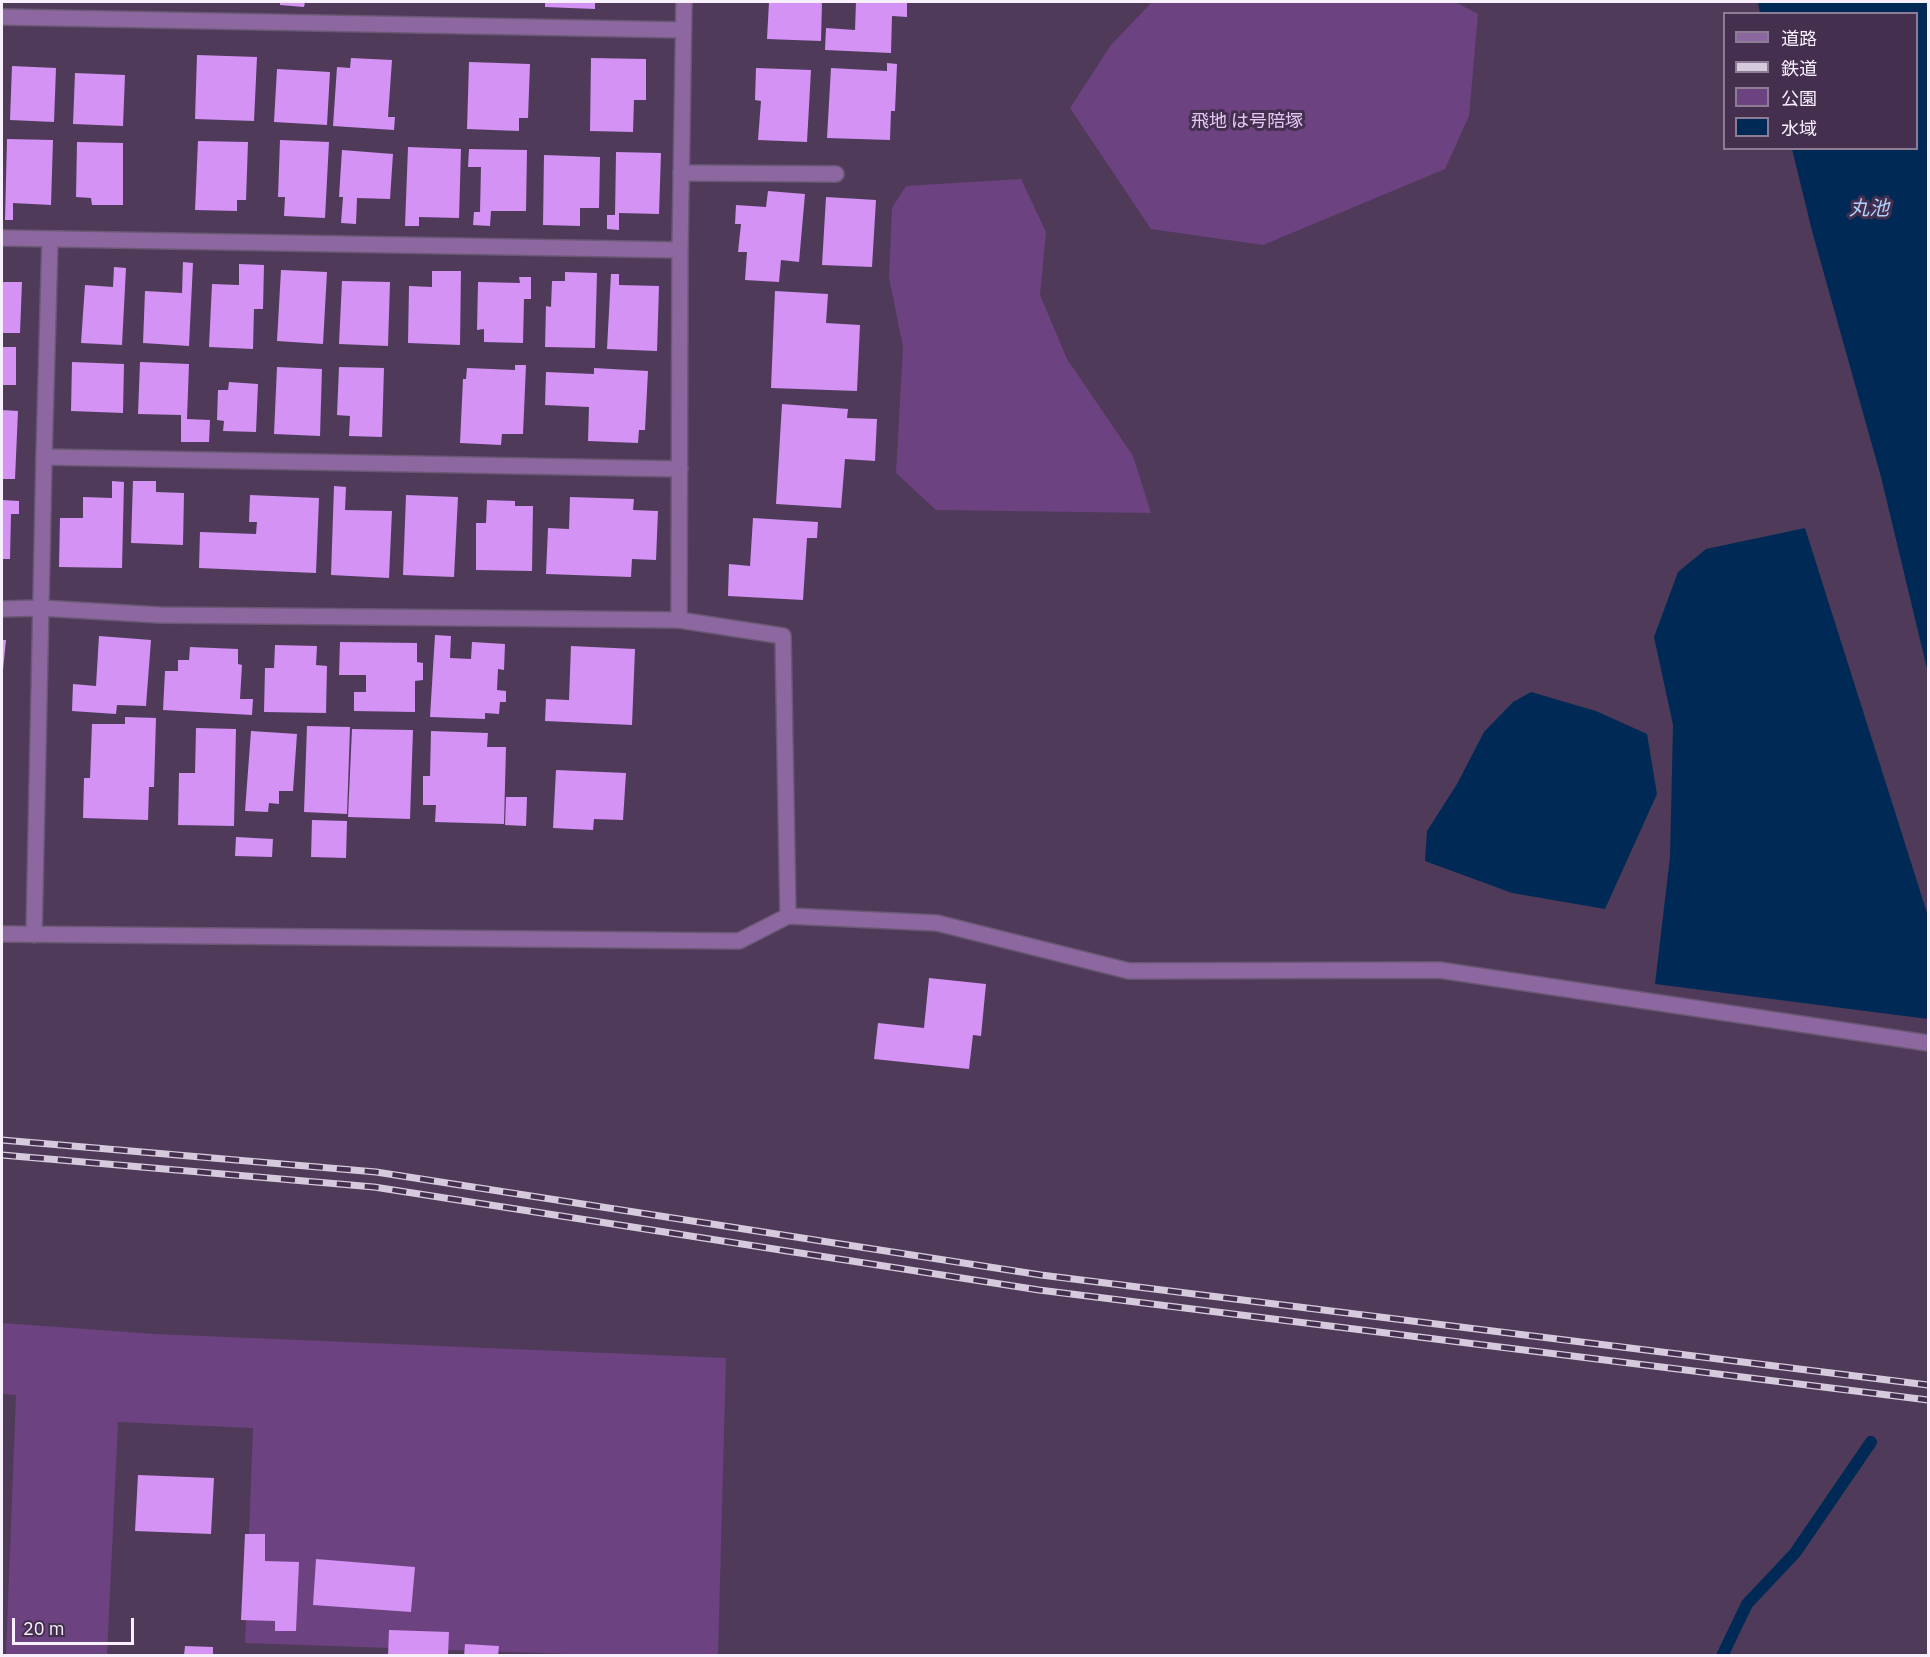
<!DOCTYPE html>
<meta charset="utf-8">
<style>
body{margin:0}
#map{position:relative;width:1930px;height:1657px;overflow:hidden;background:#4f3b59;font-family:"IBM Plex Sans","Noto Sans JP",sans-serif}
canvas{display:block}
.frame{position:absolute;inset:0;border:3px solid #f9f0ff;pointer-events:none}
.legend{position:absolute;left:1723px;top:12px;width:195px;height:138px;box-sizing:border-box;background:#44304e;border:2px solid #8c7d95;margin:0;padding:8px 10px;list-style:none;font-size:18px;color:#f9f0ff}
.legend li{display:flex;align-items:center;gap:12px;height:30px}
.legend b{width:30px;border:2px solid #8c7d95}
.scale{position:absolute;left:12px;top:1618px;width:122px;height:27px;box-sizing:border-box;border:3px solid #f9f0ff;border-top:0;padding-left:8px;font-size:18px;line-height:21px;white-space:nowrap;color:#f9f0ff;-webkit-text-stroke:4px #44304e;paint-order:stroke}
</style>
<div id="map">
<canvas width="1930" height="1657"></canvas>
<div class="frame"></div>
<ul class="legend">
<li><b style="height:8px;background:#8d67a0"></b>道路</li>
<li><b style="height:8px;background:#d6cadd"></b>鉄道</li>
<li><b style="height:16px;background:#6c4280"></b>公園</li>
<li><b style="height:16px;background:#002a55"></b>水域</li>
</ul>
<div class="scale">20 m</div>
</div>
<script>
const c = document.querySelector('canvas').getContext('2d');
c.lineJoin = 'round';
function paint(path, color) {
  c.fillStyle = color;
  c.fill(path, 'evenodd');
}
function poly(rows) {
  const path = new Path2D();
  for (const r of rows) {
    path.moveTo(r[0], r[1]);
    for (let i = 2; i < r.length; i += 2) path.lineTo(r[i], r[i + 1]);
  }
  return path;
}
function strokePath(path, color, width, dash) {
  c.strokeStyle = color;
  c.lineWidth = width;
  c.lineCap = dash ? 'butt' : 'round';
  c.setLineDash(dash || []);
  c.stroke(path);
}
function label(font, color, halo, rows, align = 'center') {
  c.font = font + ' "IBM Plex Sans","Noto Sans JP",sans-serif';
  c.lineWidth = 6;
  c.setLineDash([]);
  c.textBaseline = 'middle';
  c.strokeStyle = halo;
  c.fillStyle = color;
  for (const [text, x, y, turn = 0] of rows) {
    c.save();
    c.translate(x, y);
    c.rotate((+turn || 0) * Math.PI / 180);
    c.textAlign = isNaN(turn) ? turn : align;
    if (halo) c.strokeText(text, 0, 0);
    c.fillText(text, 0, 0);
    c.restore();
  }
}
const green = poly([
 [1152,2,1455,2,1478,14,1469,116,1445,169,1263,245,1151,229,1070,108,1111,45],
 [1021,179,1046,232,1040,295,1067,359,1133,456,1151,513,936,510,896,473,903,347,889,277,892,208,906,186],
 [2,1323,155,1334,726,1358,718,1655,627,1656,245,1643,253,1428,118,1422,107,1655,6,1655,16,1395,2,1394]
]);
const water = poly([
 [1758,2,1928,2,1928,673,1881,477,1812,231,1792,149,1916,148,1916,14,1760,13],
 [1805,528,1928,916,1928,1019,1655,984,1670,857,1673,725,1654,637,1678,572,1706,549],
 [1531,692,1596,711,1647,734,1657,794,1605,909,1512,893,1425,861,1427,831,1457,784,1484,732,1513,702]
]);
const stream = poly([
 [1722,1656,1747,1604,1795,1553,1871,1442]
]);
const building = poly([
 [280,2,305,2,304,7,280,5],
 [545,2,595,2,595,9,545,7],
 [769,2,822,2,821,41,767,39],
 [856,2,907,2,907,17,892,16,891,53,825,50,826,28,855,30],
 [197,55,257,57,254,121,195,119],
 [351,58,392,60,388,117,395,117,394,130,333,126,337,67,350,68],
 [591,58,646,59,646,100,634,100,633,132,590,131],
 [469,62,530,64,528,118,519,118,519,131,467,129],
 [887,63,897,64,895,111,891,111,890,140,827,138,831,68,887,71],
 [12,66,56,68,54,122,10,120],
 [756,68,811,70,807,142,758,140,761,101,755,100],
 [277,69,330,72,327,125,274,122],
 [75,73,125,75,123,126,73,124],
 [7,139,53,140,51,205,13,203,13,220,5,220],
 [280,140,329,142,325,218,284,216,285,197,278,197],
 [198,141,248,142,246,200,237,200,237,211,195,210],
 [77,142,123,143,123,205,92,205,91,198,76,197],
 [408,147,461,149,459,218,419,217,419,226,405,226],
 [469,149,527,150,526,211,491,211,490,226,473,225,474,212,480,212,481,167,468,167],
 [342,150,393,154,390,199,357,198,356,224,341,223,343,197,339,197],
 [616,152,661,153,659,214,619,213,619,230,607,229,607,215,615,215],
 [544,155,600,157,599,208,580,208,580,226,543,225],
 [768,191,805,194,799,262,781,260,779,282,745,280,747,252,738,252,741,224,735,224,736,205,766,207],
 [826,197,876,200,872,267,822,265],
 [183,262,193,263,189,346,143,343,145,291,182,293],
 [239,264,264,265,263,309,254,309,253,349,209,347,212,284,239,285],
 [114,267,126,268,122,345,81,343,85,285,113,287],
 [281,270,327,272,323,344,277,341],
 [432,271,461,271,460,345,408,343,409,286,432,287],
 [565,272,597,273,595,348,545,347,546,306,551,307,552,281,565,281],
 [611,274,619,274,619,285,659,286,657,351,607,349],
 [519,277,531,277,531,299,524,299,523,343,484,342,484,329,477,330,478,282,520,283],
 [342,281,390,282,388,346,339,344],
 [2,282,22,282,20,333,2,333],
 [775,291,828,294,826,323,860,325,857,391,771,388],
 [2,347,16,347,16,385,2,385],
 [72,362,124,364,123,413,71,411],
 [140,362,189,364,187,419,210,420,209,442,181,442,181,415,138,414],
 [515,365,526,365,523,434,502,434,501,445,460,443,463,379,466,379,467,368,515,370],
 [277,367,322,369,320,436,274,434],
 [339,367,384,368,382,437,349,436,350,416,337,415],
 [594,368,648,371,645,430,639,430,638,443,588,441,589,407,545,405,546,372,594,374],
 [229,382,258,384,256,432,223,431,224,421,217,420,218,390,228,390],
 [782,404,848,409,847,418,877,419,875,461,845,459,841,508,776,504],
 [2,410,18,411,15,479,2,479],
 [112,481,124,482,122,568,59,567,60,518,83,518,83,497,112,498],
 [133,481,156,481,156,492,184,493,183,545,131,543],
 [334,486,346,487,345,510,392,511,389,578,331,575],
 [250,495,319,498,316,573,199,568,200,532,256,534,257,522,249,522],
 [406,495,458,497,454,577,403,575],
 [570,497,634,499,633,510,658,511,656,560,632,559,631,577,546,574,548,528,569,529],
 [2,500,19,501,19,514,11,514,10,559,2,559],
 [487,500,515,501,515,506,533,506,532,571,476,570,476,523,486,523],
 [753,518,818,522,817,538,807,538,803,600,728,596,729,564,750,566],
 [435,635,451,636,450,658,471,659,472,642,505,644,504,670,498,669,497,690,506,691,506,702,500,702,499,714,485,713,485,719,430,717],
 [99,636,151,640,146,706,117,705,116,714,72,711,73,684,96,686],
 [2,640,6,640,3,670,2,670],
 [340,642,417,643,417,662,423,663,423,680,415,681,415,712,354,711,354,692,366,692,366,675,339,675],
 [275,645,317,646,316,665,327,666,326,713,264,712,265,668,274,668],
 [571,646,635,649,632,725,545,721,546,699,569,700],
 [190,647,238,649,238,664,242,665,240,699,253,699,252,715,163,710,165,671,178,671,178,660,189,660],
 [125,717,156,718,154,787,149,787,148,820,83,818,84,778,90,778,92,724,125,724],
 [307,726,350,727,347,814,304,812],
 [196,728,236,729,234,826,178,825,179,773,195,773],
 [352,729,413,730,410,819,348,817],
 [251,731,297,734,293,791,279,791,279,804,269,803,268,812,245,811],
 [431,731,488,733,487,747,506,747,504,824,435,822,436,805,423,805,423,776,430,776],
 [556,770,626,773,623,820,594,819,593,830,553,828],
 [506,797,527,797,526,826,505,825],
 [312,820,347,821,346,858,311,857],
 [236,837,273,839,272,857,235,856],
 [929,978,986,984,981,1036,973,1035,969,1069,874,1059,878,1023,924,1028],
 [138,1475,214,1478,211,1534,135,1531],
 [245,1534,265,1534,265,1561,299,1562,296,1631,275,1631,275,1621,241,1620],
 [316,1559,415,1567,411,1612,313,1605],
 [389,1630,449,1632,448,1656,388,1656],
 [465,1644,499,1646,498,1656,464,1656],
 [185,1646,213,1647,213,1656,184,1656]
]);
const lane = poly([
 [681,173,836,174]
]);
const street = poly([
 [2,17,683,30],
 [2,238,680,250],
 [50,239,44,457,680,469],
 [2,609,40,608,160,615,679,620,783,636,788,916],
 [679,620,680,250,684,2],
 [2,934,739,941,788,916,937,923,1129,971,1439,970,1928,1043],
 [34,935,44,457]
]);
const rail = poly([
 [2,1140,376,1172,1041,1275,1928,1385],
 [2,1155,374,1187,1039,1290,1928,1400]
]);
const parkNames = [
 ["飛地 は号陪塚",1247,122]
];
const waterNames = [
 ["丸池",1869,209]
];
paint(green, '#6c4280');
paint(water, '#002a55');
strokePath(stream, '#002a55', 12);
paint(building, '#d392f4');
strokePath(lane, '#6a5874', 18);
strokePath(street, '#6a5874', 18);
strokePath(lane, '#8d67a0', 15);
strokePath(street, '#8d67a0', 15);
strokePath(rail, '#d6cadd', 7);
strokePath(rail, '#44304e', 4.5, [14]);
label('18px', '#e6c7f7', '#44304e', parkNames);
label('italic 20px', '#aed1fd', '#44304e', waterNames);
</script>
